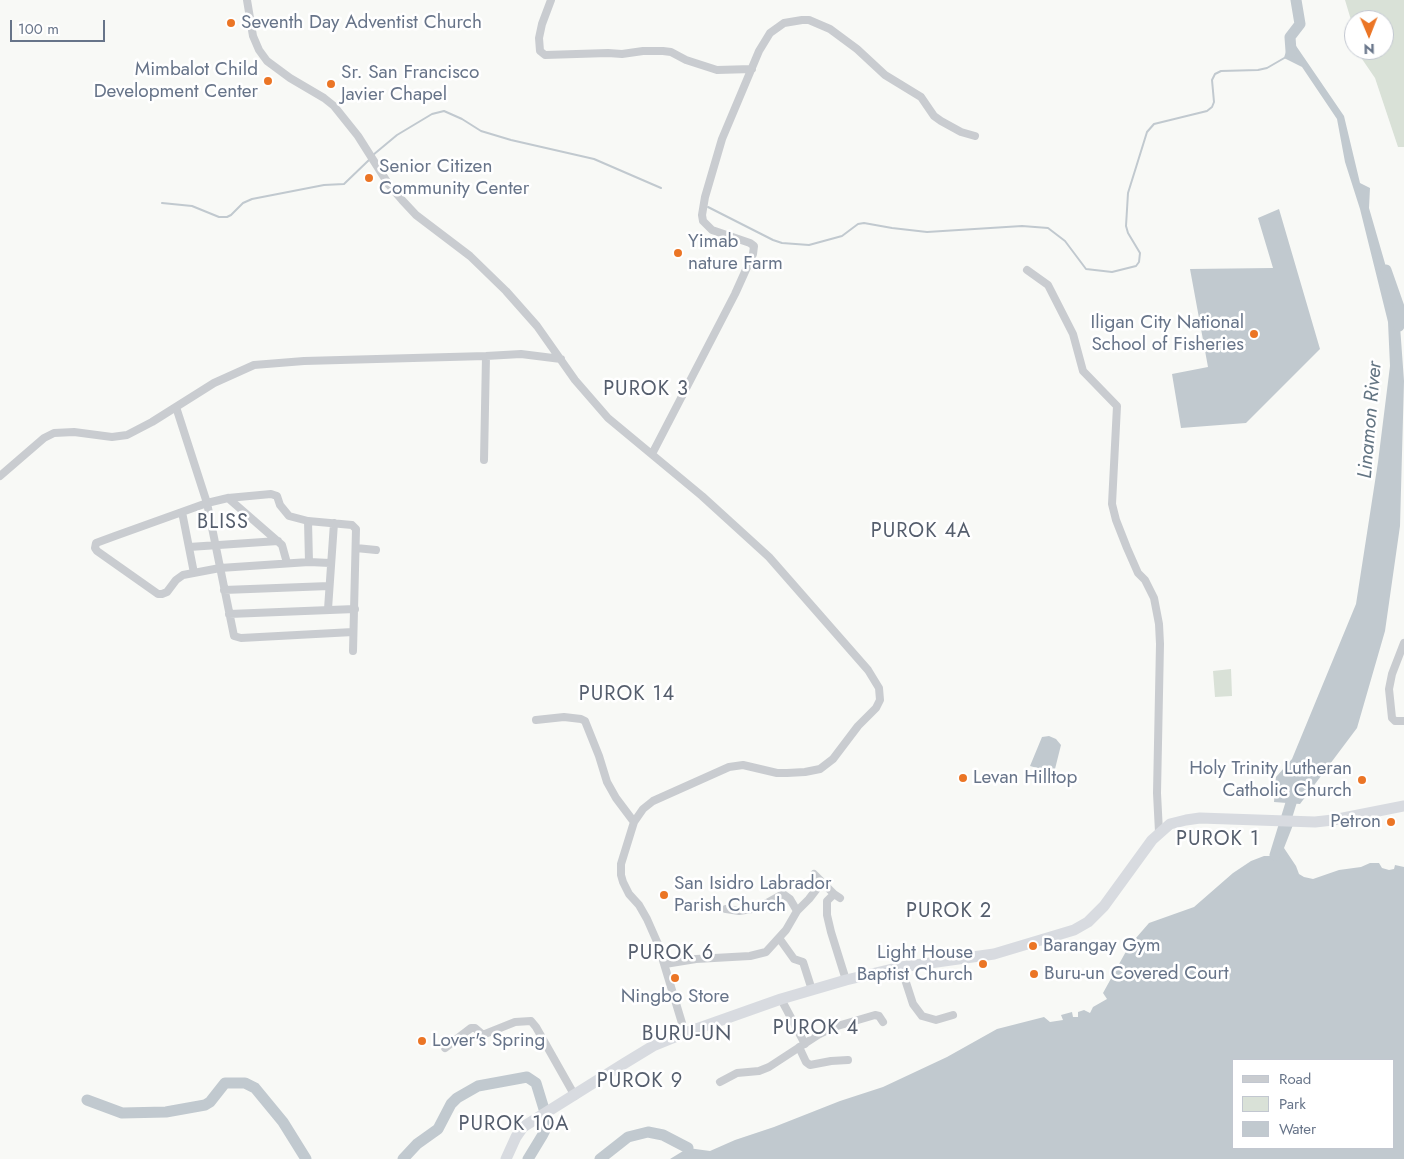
<!DOCTYPE html>
<style>
body{margin:0}
#map{position:relative;width:1404px;height:1159px;overflow:hidden;background:#f8f9f6;font-family:Jost,sans-serif}
canvas{display:block}
.legend{position:absolute;left:1232px;top:1059px;width:162px;height:90px;box-sizing:border-box;background:#fff;border:1px solid #c2c7d0;margin:0;padding:6px 9px;list-style:none;font-size:15px;color:#677489}
.legend li{display:flex;align-items:center;gap:10px;height:25px}
.legend b{width:25px;border:1px solid #c2c7d0}
.north{position:absolute;left:1344px;top:10px;width:50px;height:50px;box-sizing:border-box;background:#fff;border:1px solid #c2c7d0;border-radius:50%;rotate:179deg;font-size:14px;font-weight:700;line-height:20px;text-align:center;color:#677489}
.north::after{content:'';display:block;margin:auto;width:18px;height:22px;background:#eb7525;clip-path:polygon(50% 0,100% 100%,50% 72%,0 100%)}
.scale{position:absolute;left:10px;top:20px;width:95px;height:22px;box-sizing:border-box;border:2px solid #677489;border-top:0;padding-left:6px;font-size:15px;line-height:18px;white-space:nowrap;color:#677489;-webkit-text-stroke:4px #fff;paint-order:stroke}
</style>
<div id="map">
<canvas width="1404" height="1159"></canvas>
<ul class="legend">
<li><b style="height:6px;background:#c9ccd0"></b>Road</li>
<li><b style="height:14px;background:#d9e1d7"></b>Park</li>
<li><b style="height:14px;background:#c1c9cf"></b>Water</li>
</ul>
<div class="north">N</div>
<div class="scale">100 m</div>
</div>
<script>
const c = document.querySelector('canvas').getContext('2d');
c.lineJoin = 'round';
function paint(path, color) {
  c.fillStyle = color;
  c.fill(path, 'evenodd');
}
function poly(rows) {
  const path = new Path2D();
  for (const r of rows) {
    path.moveTo(r[0], r[1]);
    for (let i = 2; i < r.length; i += 2) path.lineTo(r[i], r[i + 1]);
  }
  return path;
}
function strokePath(path, color, width, dash) {
  c.strokeStyle = color;
  c.lineWidth = width;
  c.lineCap = dash ? 'butt' : 'round';
  c.setLineDash(dash || []);
  c.stroke(path);
}
function label(font, color, halo, rows, align = 'center') {
  c.font = font + ' Jost,sans-serif';
  c.lineWidth = 5;
  c.setLineDash([]);
  c.textBaseline = 'middle';
  c.strokeStyle = halo;
  c.fillStyle = color;
  for (const [text, x, y, turn = 0] of rows) {
    c.save();
    c.translate(x, y);
    c.rotate((+turn || 0) * Math.PI / 180);
    c.textAlign = isNaN(turn) ? turn : align;
    if (halo) c.strokeText(text, 0, 0);
    c.fillText(text, 0, 0);
    c.restore();
  }
}
const green = poly([
 [1345,0,1404,0,1404,147,1398,147,1375,78,1362,59,1360,50,1384,50,1384,20,1354,20,1354,30],
 [1231,669,1232,696,1215,697,1213,671]
]);
const water = poly([
 [1290,37,1344,116,1360,183,1370,188,1369,208,1399,312,1404,381,1400,526,1385,631,1357,728,1300,804,1274,802,1276,777,1292,759,1356,604,1378,462,1390,366,1388,322,1360,209,1345,162,1337,119,1302,67,1284,58],
 [1279,209,1320,349,1246,423,1181,428,1172,374,1208,367,1190,269,1273,268,1258,218],
 [1049,736,1056,739,1061,745,1054,773,1030,766,1042,737],
 [1280,824,1293,825,1284,848,1296,866,1299,874,1304,877,1313,879,1339,870,1361,867,1370,863,1379,863,1382,868,1389,870,1394,869,1395,865,1404,867,1404,1159,670,1159,688,1148,710,1151,735,1140,774,1127,840,1101,883,1087,947,1057,997,1029,1044,1017,1050,1022,1063,1020,1061,1015,1072,1012,1073,1017,1078,1017,1078,1012,1084,1010,1090,1013,1093,1007,1107,999,1103,993,1129,946,1149,923,1194,907,1233,873,1251,861,1264,856,1279,856,1272,851],
 [1233,1060,1393,1060,1393,1148,1233,1148]
]);
const stream = poly([
 [373,155,397,135,432,114,444,111,462,119,481,131,511,140,594,159,661,188],
 [162,203,192,206,219,217,227,217,231,215,243,203,252,199,324,185,344,184,370,159],
 [708,207,773,240,782,243,809,245,842,236,858,224,864,223,892,228,927,232,1022,226,1048,228,1065,241,1086,269,1112,272,1136,266,1139,262,1140,253,1128,233,1126,226,1128,193,1147,132,1154,124,1207,111,1212,107,1214,102,1212,80,1215,74,1221,71,1258,70,1267,68,1286,57]
]);
const river = poly([
 [1291,51,1290,37,1300,24,1296,0],
 [1386,270,1399,307,1399,326],
 [1275,855,1295,790],
 [87,1100,122,1113,166,1112,205,1105,210,1102,225,1083,245,1083,255,1088,283,1122,306,1159],
 [403,1159,417,1144,438,1129,451,1104,457,1098,478,1086,527,1077,536,1083,547,1119,547,1126,542,1136,528,1159],
 [600,1159,628,1137,648,1132,663,1135,688,1148]
]);
const minor = poly([
 [247,0,253,36,259,50,267,61,290,78,324,98,334,106,358,136,389,185,402,200,416,215,470,256,506,291,537,326,575,380,608,418,702,496,769,557,868,670,879,688,880,700,876,708,858,726,833,759,820,769,805,772,787,773,777,773,743,765,729,767,653,801,643,809,634,822,621,864,621,875,623,882,629,894,639,905,647,919,658,944,685,1033],
 [551,0,542,24,539,38,540,51,545,55,608,53,622,54,643,51,663,51,671,52,686,60,717,70,752,69],
 [1027,270,1048,285,1073,334,1083,371,1117,406,1112,504,1116,520,1127,548,1138,573,1145,580,1154,598,1159,624,1160,644,1157,793,1159,832],
 [176,407,207,503,234,636,241,638,353,632],
 [652,454,735,294,753,254,754,246,750,243,712,230,703,221,702,215,705,197,722,139,759,51,770,33,784,23,802,20,809,20,830,29,857,49,885,75,921,97,934,116,941,121,961,132,975,136],
 [484,460,486,356],
 [0,476,44,438,54,433,74,432,112,437,127,435,152,422,214,383,254,365,304,361,486,356,521,354,561,359],
 [228,498,282,545,287,563],
 [182,512,194,573],
 [308,521,309,562],
 [189,547,278,541],
 [356,548,376,550],
 [330,563,309,562,220,568,183,575,176,580,167,592,162,594,158,594,97,551,95,548,96,543,115,536,207,503,228,498,271,494,277,496,280,505,289,516,308,521,352,525,356,529,353,651],
 [224,590,329,586],
 [328,609,334,523],
 [229,614,355,609],
 [1404,643,1392,674,1389,689,1392,718,1395,721,1404,721],
 [536,720,564,717,581,719,585,721,599,756,607,782,616,798,634,822],
 [814,874,834,894],
 [840,898,834,894,827,901,827,915,831,932,846,980],
 [726,909,739,911,758,908,783,894,790,899,797,911],
 [779,938,794,959,803,962,812,990],
 [665,964,696,959,750,956,766,952,786,930,797,911,809,899,822,882],
 [901,967,913,1004,922,1016,936,1020,953,1015],
 [781,999,805,1044],
 [799,1047,806,1062,810,1065,831,1061,848,1060],
 [445,1048,471,1028,475,1028,482,1034,485,1034,515,1022,531,1021,536,1027,575,1096],
 [720,1082,737,1073,759,1071,769,1067,818,1035,834,1027,875,1015,879,1016,883,1022]
]);
const highway = poly([
 [506,1159,516,1137,523,1127,625,1063,653,1046,685,1033,781,999,846,980,901,967,994,954,1074,930,1088,922,1104,906,1152,840,1170,824,1186,820,1200,818,1315,822,1333,820,1404,806]
]);
const markers = [
 [231,23,5,"#eb7525"],
 [268,81,5,"#eb7525"],
 [331,84,5,"#eb7525"],
 [369,178,5,"#eb7525"],
 [678,253,5,"#eb7525"],
 [1254,334,5,"#eb7525"],
 [963,778,5,"#eb7525"],
 [1362,780,5,"#eb7525"],
 [1391,822,5,"#eb7525"],
 [664,895,5,"#eb7525"],
 [1033,946,5,"#eb7525"],
 [983,964,5,"#eb7525"],
 [1034,974,5,"#eb7525"],
 [675,978,5,"#eb7525"],
 [422,1041,5,"#eb7525"]
];
const poiNames = [
 ["Seventh Day Adventist Church",241,23],
 ["Mimbalot Child",258,70,"right"],
 ["Development Center",258,92,"right"],
 ["Sr. San Francisco",341,73],
 ["Javier Chapel",341,95],
 ["Senior Citizen",379,167],
 ["Community Center",379,189],
 ["Yimab",688,242],
 ["nature Farm",688,264],
 ["Iligan City National",1244,323,"right"],
 ["School of Fisheries",1244,345,"right"],
 ["Holy Trinity Lutheran",1352,769,"right"],
 ["Catholic Church",1352,791,"right"],
 ["Levan Hilltop",973,778],
 ["Petron",1381,822,"right"],
 ["San Isidro Labrador",674,884],
 ["Parish Church",674,906],
 ["Barangay Gym",1043,946],
 ["Light House",973,953,"right"],
 ["Baptist Church",973,975,"right"],
 ["Buru-un Covered Court",1044,974],
 ["Ningbo Store",675,997,"center"],
 ["Lover's Spring",432,1041]
];
const neighbourhoodNames = [
 ["PUROK 3",646,390],
 ["BLISS",223,523],
 ["PUROK 4A",921,532],
 ["PUROK 14",627,695],
 ["PUROK 1",1218,840],
 ["PUROK 2",949,912],
 ["PUROK 6",671,954],
 ["PUROK 4",816,1029],
 ["PUROK 9",640,1082],
 ["PUROK 10A",514,1125]
];
const waterNames = [
 ["Linamon River",1371,420,-85]
];
const quarterNames = [
 ["BURU-UN",687,1035]
];
paint(green, '#d9e1d7');
paint(water, '#c1c9cf');
strokePath(stream, '#c1c9cf', 2);
strokePath(river, '#c1c9cf', 11);
strokePath(minor, '#c9ccd0', 8);
strokePath(highway, '#d8dbe0', 11);
for (const [x, y, r, color] of markers) {
  const dot = new Path2D();
  dot.arc(x, y, r, 0, 2 * Math.PI);
  c.fillStyle = color;
  c.fill(dot);
  strokePath(dot, '#fff', 2);
}
label('19px', '#677489', '#fff', poiNames, 'left');
c.letterSpacing = '1px';
label('20px', '#555e6d', '#fff', neighbourhoodNames);
c.letterSpacing = '0px';
label('italic 20px', '#637583', '#fff', waterNames);
c.letterSpacing = '1px';
label('21px', '#555e6d', '#fff', quarterNames);
c.letterSpacing = '0px';
</script>
